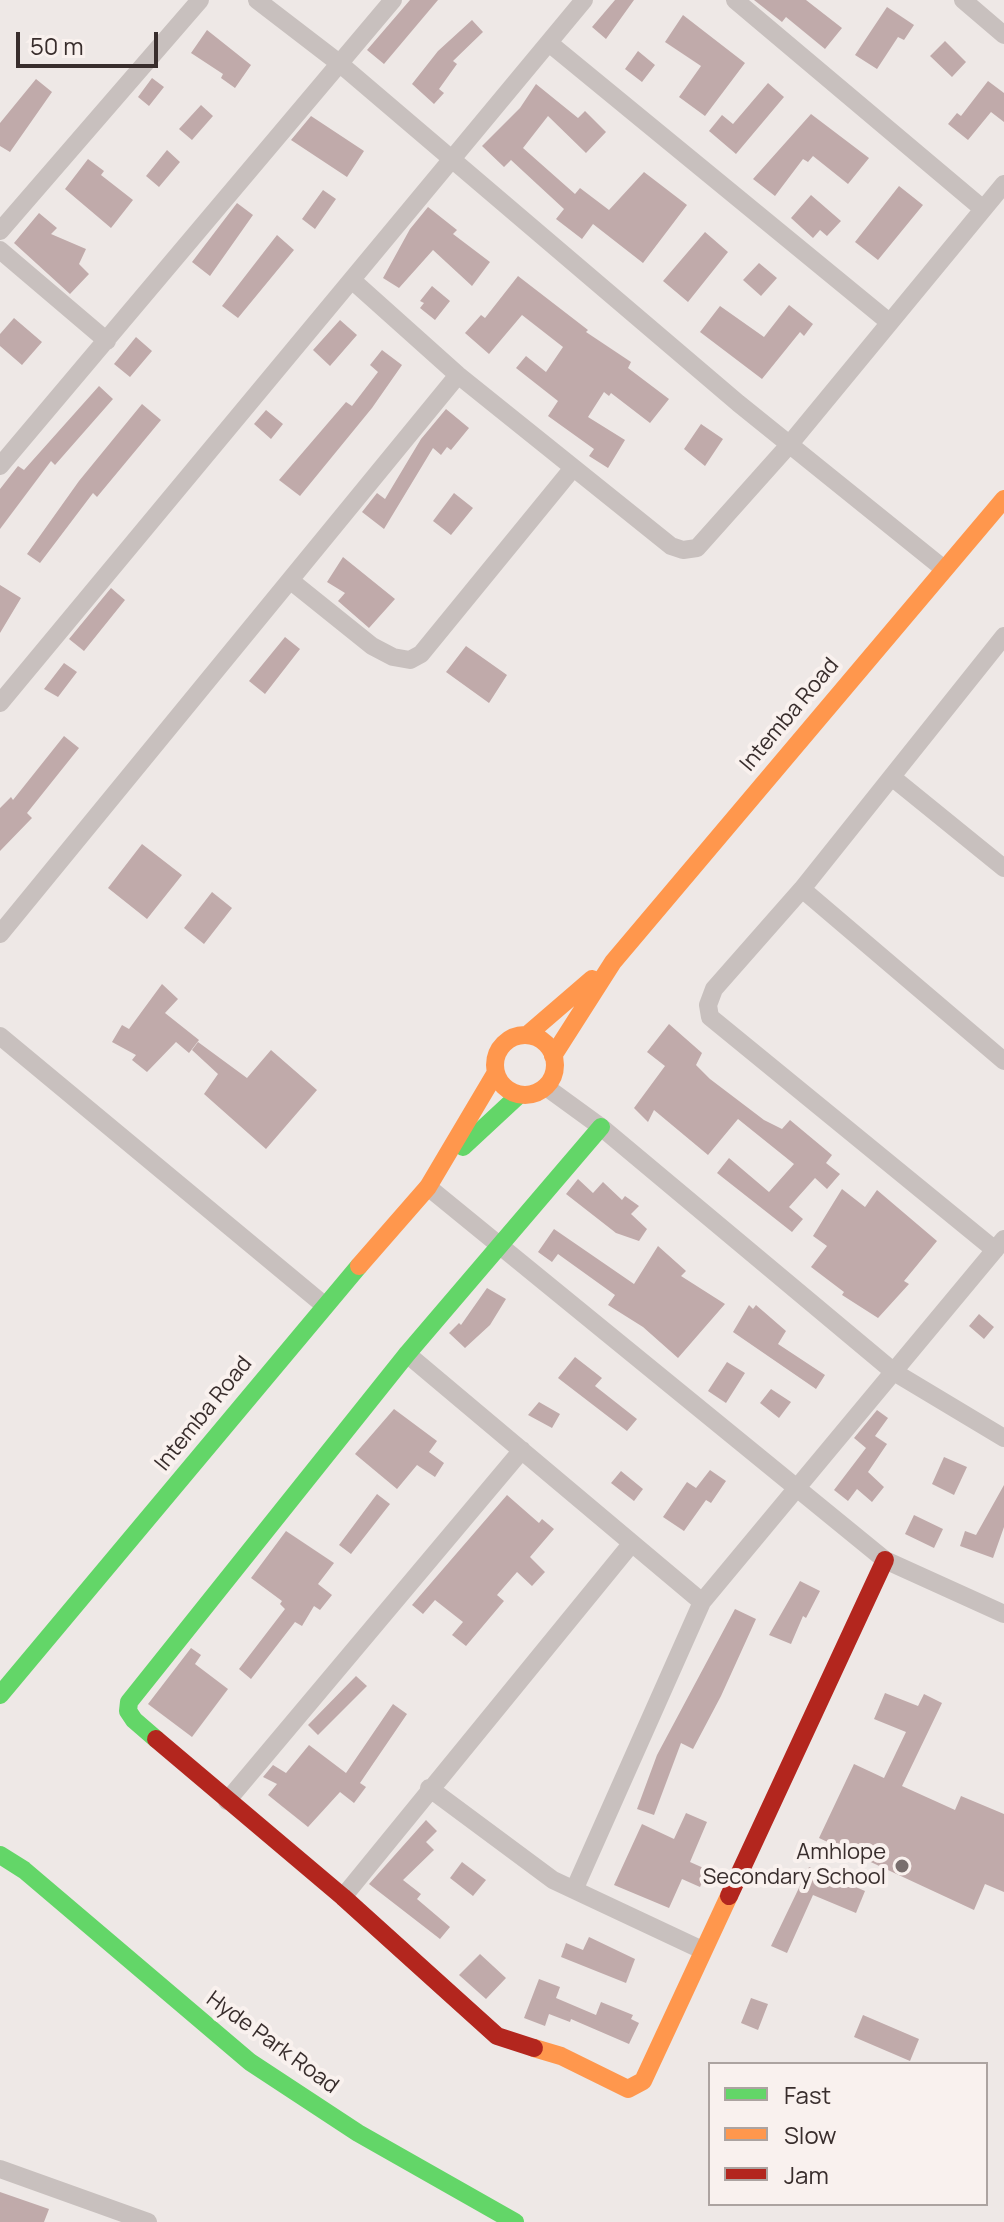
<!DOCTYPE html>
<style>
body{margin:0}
#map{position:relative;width:1004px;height:2222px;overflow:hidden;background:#eee8e6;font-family:Manrope,sans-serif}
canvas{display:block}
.legend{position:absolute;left:708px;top:2062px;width:280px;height:144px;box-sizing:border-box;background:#f9f1ee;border:2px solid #aca3a0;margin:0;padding:10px 14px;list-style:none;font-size:24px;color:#382d2c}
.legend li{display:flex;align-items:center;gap:16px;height:40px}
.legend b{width:40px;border:2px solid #aca3a0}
.scale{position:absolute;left:16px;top:32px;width:142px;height:36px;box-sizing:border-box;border:4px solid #382d2c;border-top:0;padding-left:10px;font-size:24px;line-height:28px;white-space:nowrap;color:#382d2c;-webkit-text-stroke:6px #f9f1ee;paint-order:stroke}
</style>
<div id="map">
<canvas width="1004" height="2222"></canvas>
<ul class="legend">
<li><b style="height:10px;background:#63d668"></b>Fast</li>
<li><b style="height:10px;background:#ff974d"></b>Slow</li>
<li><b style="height:10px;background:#b3261e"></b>Jam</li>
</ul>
<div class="scale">50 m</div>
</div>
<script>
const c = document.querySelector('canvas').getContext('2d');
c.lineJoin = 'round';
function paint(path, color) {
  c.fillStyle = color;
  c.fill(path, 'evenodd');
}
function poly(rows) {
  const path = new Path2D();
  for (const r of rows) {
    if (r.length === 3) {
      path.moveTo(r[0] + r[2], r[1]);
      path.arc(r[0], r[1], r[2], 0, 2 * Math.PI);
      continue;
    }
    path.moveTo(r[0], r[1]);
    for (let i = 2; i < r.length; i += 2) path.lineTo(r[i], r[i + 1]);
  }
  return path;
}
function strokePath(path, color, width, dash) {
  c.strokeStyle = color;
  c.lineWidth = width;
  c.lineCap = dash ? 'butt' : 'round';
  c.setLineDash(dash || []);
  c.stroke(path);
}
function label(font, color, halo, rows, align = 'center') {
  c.font = font + ' Manrope,sans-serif';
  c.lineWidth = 8;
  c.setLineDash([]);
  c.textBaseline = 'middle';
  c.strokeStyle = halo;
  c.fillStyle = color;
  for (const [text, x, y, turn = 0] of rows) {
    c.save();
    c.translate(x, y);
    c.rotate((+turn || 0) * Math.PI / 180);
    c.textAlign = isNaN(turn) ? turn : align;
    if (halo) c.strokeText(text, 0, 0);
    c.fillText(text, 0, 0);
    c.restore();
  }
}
const building = poly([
 [410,0,438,0,384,64,367,50],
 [615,0,634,0,606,39,592,27],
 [754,0,806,0,842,28,825,49,786,17,782,22],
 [887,7,914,25,904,40,898,37,877,69,855,55],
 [683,15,745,63,705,116,679,97,701,66,665,42],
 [472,20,483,32,453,61,457,64,439,89,444,93,434,104,412,84,438,51],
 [207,30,251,65,235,88,221,78,223,74,191,53],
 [945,41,966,62,952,77,930,56],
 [638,51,655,65,642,82,625,69],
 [152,78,164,87,149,106,138,97],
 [36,79,52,92,10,152,0,146,0,123],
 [988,81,1004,93,1004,122,991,112,968,140,948,124,957,113,961,116],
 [768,83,784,97,736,154,709,131,722,115,733,124],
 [536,84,578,118,585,111,606,132,586,153,548,116,523,148,575,194,580,188,609,210,644,172,687,205,643,263,593,224,582,239,556,219,564,209,511,160,504,167,482,146,520,108],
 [201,105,213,116,192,140,179,129],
 [811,114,869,158,848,184,813,156,808,162,803,159,775,196,753,179],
 [311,116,364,151,347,177,291,140],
 [167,150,180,162,159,187,146,176],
 [88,159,104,171,101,175,133,200,111,228,65,189],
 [899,186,923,205,878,260,855,242],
 [323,190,336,199,315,229,302,219],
 [811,195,841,221,827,236,820,230,813,238,791,218],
 [237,203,253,215,210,276,192,262],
 [428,207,457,230,453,234,490,262,472,286,433,250,399,288,383,278,410,229],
 [39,213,57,228,51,234,86,249,79,264,89,274,70,294,14,243],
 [705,232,728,252,688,302,663,281],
 [277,235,294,250,238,318,222,306],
 [759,263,777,278,761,296,743,280],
 [518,276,588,330,586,332,631,362,628,368,669,399,650,423,611,393,609,396,604,392,588,417,625,440,608,468,589,456,594,449,548,416,558,401,516,368,526,356,546,372,563,347,522,315,489,354,465,333,481,315,485,318],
 [432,286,450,301,435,320,420,308,424,303,420,301],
 [789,305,813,324,804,336,800,332,762,379,700,332,720,306,764,337],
 [14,318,42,342,22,365,0,346,0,334],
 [340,320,357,335,330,366,313,350],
 [136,337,152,351,130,377,114,364],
 [382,350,402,365,372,408,300,496,279,480,346,402,352,406,378,372,370,365],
 [99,386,113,399,55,465,51,461,0,529,0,489,18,466,24,470],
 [142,404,161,420,97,497,93,493,40,563,27,554,79,481],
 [446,409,469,428,451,450,447,447,441,455,433,448,384,529,362,512,377,493,385,499,421,439],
 [266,410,283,424,271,439,254,424],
 [701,424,723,439,705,466,684,449],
 [454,493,473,508,451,535,433,521],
 [343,557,395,599,369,628,338,601,345,593,327,582],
 [0,585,21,598,0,633],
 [111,588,125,600,84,651,69,639],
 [285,637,300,649,265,694,249,681],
 [466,646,507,675,489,703,446,672],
 [64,663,77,672,58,697,44,689],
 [64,736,79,748,27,813,32,818,0,851,0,808,11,797,13,800],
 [142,844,182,875,147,919,108,888],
 [212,892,232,908,204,944,184,928],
 [162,984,178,999,165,1013,199,1040,189,1053,176,1042,147,1072,132,1060,136,1055,112,1042,122,1025,129,1029],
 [669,1024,702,1053,696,1065,710,1079,764,1120,782,1129,790,1120,832,1155,826,1163,840,1174,827,1189,815,1178,789,1207,803,1219,792,1232,717,1173,729,1158,769,1192,794,1164,738,1119,708,1155,654,1110,648,1122,634,1108,665,1066,647,1052],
 [198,1042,247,1078,271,1050,317,1090,266,1149,204,1094,218,1074,192,1050],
 [578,1179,593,1193,603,1182,622,1200,625,1196,639,1206,631,1214,647,1229,639,1241,616,1233,566,1194],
 [842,1189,865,1207,877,1190,937,1241,904,1281,909,1284,878,1318,842,1295,844,1292,811,1267,827,1246,813,1236],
 [554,1229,634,1284,658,1246,686,1271,681,1276,725,1304,678,1358,643,1327,608,1305,615,1295,558,1254,552,1262,538,1252],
 [487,1288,506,1299,490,1325,465,1348,449,1333,459,1323,461,1325],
 [749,1305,753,1309,756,1305,786,1331,778,1344,825,1375,816,1389,733,1332],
 [979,1314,994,1327,984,1339,969,1326],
 [575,1357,602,1378,595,1386,637,1419,627,1431,558,1378],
 [727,1362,745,1373,726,1403,708,1391],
 [771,1389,791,1402,779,1418,760,1403],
 [539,1402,560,1414,552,1428,528,1415],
 [394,1409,437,1441,429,1452,444,1463,435,1477,417,1465,397,1489,355,1454],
 [877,1410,888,1418,875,1436,887,1444,868,1472,884,1487,872,1502,857,1489,848,1501,834,1490,866,1448,854,1438],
 [944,1457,967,1467,954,1495,932,1484],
 [710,1470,726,1481,711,1503,706,1500,684,1531,663,1517,687,1482,696,1488],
 [621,1471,643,1489,634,1501,611,1483],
 [1004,1485,1004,1527,993,1558,960,1546,965,1531,976,1535],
 [377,1494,390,1504,351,1554,339,1545],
 [507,1495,539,1523,542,1519,554,1529,530,1557,545,1572,532,1586,517,1572,497,1595,504,1601,466,1646,452,1635,463,1622,435,1600,423,1614,412,1605],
 [914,1515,943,1529,934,1548,905,1534],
 [286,1531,334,1563,318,1584,332,1595,320,1610,314,1606,302,1626,295,1622,251,1679,239,1669,285,1609,280,1604,282,1601,251,1578],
 [800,1581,820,1591,806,1618,803,1616,791,1644,769,1635],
 [735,1609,756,1619,721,1696,693,1749,681,1743,654,1815,637,1809,657,1755],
 [191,1648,201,1655,195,1664,228,1689,192,1737,148,1704],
 [356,1676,367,1686,318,1735,308,1725],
 [885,1693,918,1706,924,1694,942,1703,902,1786,955,1810,961,1796,1004,1814,1004,1892,985,1884,974,1910,819,1838,854,1764,884,1778,906,1732,874,1719],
 [393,1704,407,1714,360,1783,366,1787,354,1803,340,1792,308,1827,268,1795,277,1784,263,1777,273,1765,286,1773,309,1745,346,1773],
 [686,1813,707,1822,690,1862,708,1870,700,1887,682,1879,669,1908,614,1885,642,1824,674,1839],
 [426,1820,437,1831,426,1842,434,1850,403,1880,421,1894,417,1899,450,1927,440,1939,369,1884],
 [462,1862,486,1880,473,1896,450,1878],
 [809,1867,865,1891,856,1913,813,1895,787,1953,771,1946],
 [589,1937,635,1959,626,1983,561,1957,566,1943,583,1950],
 [480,1954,506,1978,486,1999,459,1975],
 [539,1979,560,1987,556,1998,596,2015,601,2002,633,2015,631,2019,639,2023,629,2044,571,2019,570,2022,549,2014,545,2026,524,2018],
 [751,1998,768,2004,758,2030,741,2023],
 [863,2015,919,2039,910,2061,854,2037],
 [0,2192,49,2209,44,2222,0,2222]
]);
const street = poly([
 [257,0,339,63,738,403,944,569],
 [735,0,983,209],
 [963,0,1004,35],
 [549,43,889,322],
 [0,231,200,0],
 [0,250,107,341],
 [353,281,458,375,671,546,683,550,697,548,789,445,1004,184],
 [0,466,393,0],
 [291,581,372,646,393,657,410,660,421,654,573,468],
 [0,703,584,0],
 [893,778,1004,868],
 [802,889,1004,1061],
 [0,934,458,375],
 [0,1036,324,1305],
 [546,1087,601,1127,894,1372,1004,1438],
 [428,1187,885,1560,1004,1614],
 [995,1250,710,1017,708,1005,714,989,802,889,1004,636],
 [407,1354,702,1602],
 [429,1788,553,1880,702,1950],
 [227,1801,522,1450],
 [574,1890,702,1602,1004,1239],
 [343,1897,632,1543],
 [0,2169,148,2222]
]);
const fast = poly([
 [463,1147,519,1095],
 [0,1695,359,1266],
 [156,1739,134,1720,128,1711,129,1702,407,1354,601,1127],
 [0,1855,24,1870,250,2062,358,2133,515,2222]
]);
const slow = poly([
 [527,1035,592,979],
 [525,1065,30],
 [553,1056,613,962,1004,499],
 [359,1266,428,1187,495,1074],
 [534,2048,561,2056,628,2089,643,2081,729,1896]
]);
const jam = poly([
 [156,1739,343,1897,497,2036,534,2048],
 [729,1896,885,1560]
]);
const markers = [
 [902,1866,8,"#786e6d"]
];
const streetNames = [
 ["Intemba Road",790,715,-50],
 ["Intemba Road",204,1414,-51],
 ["Hyde Park Road",272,2043,36]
];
const poiNames = [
 ["Amhlope",886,1853],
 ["Secondary School",886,1878]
];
paint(building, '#c0aaaa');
strokePath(street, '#c8c0be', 18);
strokePath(fast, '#63d668', 18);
strokePath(slow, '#ff974d', 18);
strokePath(jam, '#b3261e', 18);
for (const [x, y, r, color] of markers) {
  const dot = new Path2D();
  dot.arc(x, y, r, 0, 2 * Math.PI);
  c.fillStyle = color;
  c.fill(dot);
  strokePath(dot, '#f9f1ee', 3);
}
label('22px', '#382d2c', '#f9f1ee', streetNames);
label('22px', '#382d2c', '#f9f1ee', poiNames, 'right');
</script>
